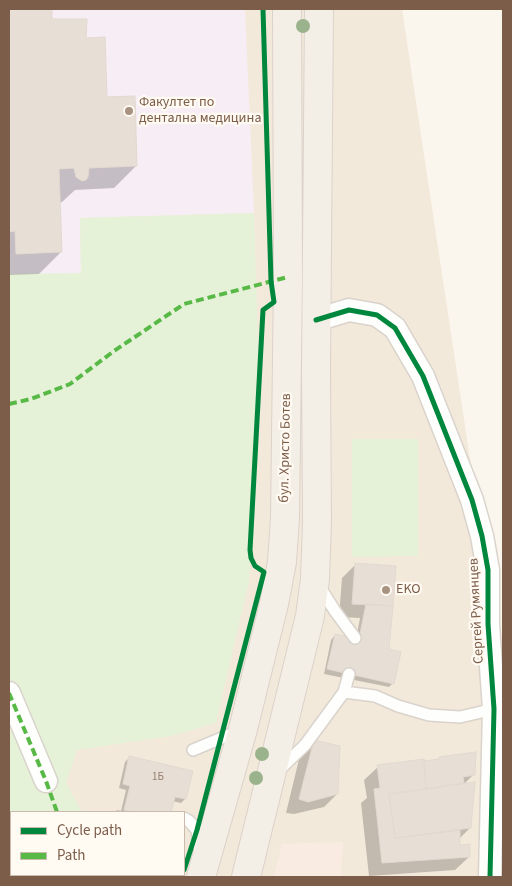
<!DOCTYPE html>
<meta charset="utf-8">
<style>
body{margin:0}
#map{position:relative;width:512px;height:886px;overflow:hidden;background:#faf6ee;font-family:"Source Sans 3",sans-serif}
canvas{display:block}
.frame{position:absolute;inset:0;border:10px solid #7c5d4a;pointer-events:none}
.legend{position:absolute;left:10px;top:811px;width:175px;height:65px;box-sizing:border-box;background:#fffaf2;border:1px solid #cbbbaf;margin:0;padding:6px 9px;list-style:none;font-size:15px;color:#7c5d4a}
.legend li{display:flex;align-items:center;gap:10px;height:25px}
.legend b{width:25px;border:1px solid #cbbbaf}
</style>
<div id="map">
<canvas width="512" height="886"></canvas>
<div class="frame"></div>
<ul class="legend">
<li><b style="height:6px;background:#00873e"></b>Cycle path</li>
<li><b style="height:6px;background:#58b947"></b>Path</li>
</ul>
</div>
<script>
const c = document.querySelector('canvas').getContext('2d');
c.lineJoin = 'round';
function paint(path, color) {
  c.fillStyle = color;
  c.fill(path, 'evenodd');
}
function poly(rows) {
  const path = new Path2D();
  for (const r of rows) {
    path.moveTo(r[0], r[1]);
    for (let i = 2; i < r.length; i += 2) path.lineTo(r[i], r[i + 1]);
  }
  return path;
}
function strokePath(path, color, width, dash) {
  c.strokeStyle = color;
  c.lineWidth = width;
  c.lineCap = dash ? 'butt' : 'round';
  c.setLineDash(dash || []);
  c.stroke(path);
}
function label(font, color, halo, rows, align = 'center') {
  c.font = font + ' "Source Sans 3",sans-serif';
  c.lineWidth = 4.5;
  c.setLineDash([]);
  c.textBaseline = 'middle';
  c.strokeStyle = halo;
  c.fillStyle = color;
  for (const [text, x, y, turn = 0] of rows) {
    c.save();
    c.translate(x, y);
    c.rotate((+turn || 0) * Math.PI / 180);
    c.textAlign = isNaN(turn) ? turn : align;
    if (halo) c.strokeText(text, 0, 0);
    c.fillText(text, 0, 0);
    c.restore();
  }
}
const residential = poly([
 [9,9,402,9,503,677,503,877,9,877],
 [11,812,184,812,184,875,11,875]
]);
const commercial = poly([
 [343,842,341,877,274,877,282,844]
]);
const education = poly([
 [9,9,245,9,254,213,80,218,81,274,9,274]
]);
const green = poly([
 [254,213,260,410,249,581,216,723,171,736,77,750,66,783,82,812,11,812,11,875,115,875,116,877,9,877,9,274,81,273,80,218],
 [352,439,418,439,418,556,352,557]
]);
const shadow = poly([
 [9,9,33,9,50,20,85,39,106,98,136,166,114,188,75,190,62,202,59,203,61,252,39,274,9,275],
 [355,565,387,650,393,683,389,687,324,674,331,640,335,635,356,640,360,618,339,617,342,578],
 [314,742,337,794,324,807,294,814,286,813,300,755],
 [129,758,185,799,181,803,172,801,170,812,115,812,117,810,121,811,126,790,119,788,125,762],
 [378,767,473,775,463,785,470,828,459,839,459,846,469,857,455,870,369,876,361,803,367,798,364,780]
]);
const building = poly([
 [9,9,52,9,52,19,87,19,86,38,105,37,107,97,135,96,137,166,89,168,88,177,86,180,82,181,76,177,74,168,59,169,62,252,16,254,15,231,9,232,9,9],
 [355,563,396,566,393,606,352,604,355,563],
 [366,604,393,606,389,649,401,652,394,684,327,669,335,634,359,639,366,604],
 [314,740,340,746,338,794,308,802,299,799,314,740],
 [476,752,475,775,463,777,464,783,426,789,424,761,439,759,439,757,476,752],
 [129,756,193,771,186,799,175,797,171,812,134,812,124,810,130,786,123,784,129,756],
 [424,759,426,789,389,794,395,838,460,830,460,845,470,844,470,857,382,863,374,789,380,788,377,765,424,759],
 [475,782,471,828,395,838,389,794,475,782]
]);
const lane = poly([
 [319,586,335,611,355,638],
 [344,692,375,696,398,706,429,715,460,717,494,709],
 [193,750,241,730],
 [279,770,305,745,344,692,349,674],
 [184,818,189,821,197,830,200,853]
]);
const street = poly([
 [316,320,349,310,377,315,395,328,423,376,472,500,482,536,488,570,488,624,494,709,490,877],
 [9,693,46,781]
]);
const primary = poly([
 [201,877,243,729,274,604,282,562,285,518,288,277,287,9],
 [246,877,310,616,315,579,317,522,316,369,319,9]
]);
const quiet = poly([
 [9,404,31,399,70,384,114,351,184,304,288,277],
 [9,693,46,781,57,812],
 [78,875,79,877]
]);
const cycleway = poly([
 [316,320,349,310,377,315,395,328,423,376,472,500,482,536,488,570,488,624,494,709,490,877],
 [184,870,197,830,264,572,255,566,251,558,250,550,263,310,274,302,271,281,263,9]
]);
const trees = [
 [303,26],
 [262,754],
 [256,778]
];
const markers = [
 [129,111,5,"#a89383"],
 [386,590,5,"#a89383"]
];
const numberNames = [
 ["1Б",158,778]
];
const poiNames = [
 ["Факултет по",139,103],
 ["дентална медицина",139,119],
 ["EKO",396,590]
];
const streetNames = [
 ["бул. Христо Ботев",286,448,-89],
 ["Сергей Румянцев",477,611,-93]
];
paint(residential, '#f3e9db');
paint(commercial, '#faebe2');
paint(education, '#f7edf5');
paint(green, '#e6f2d8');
paint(shadow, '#0003');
paint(building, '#e7ded5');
strokePath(building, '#e3d9d0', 1);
strokePath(lane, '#d9d3cc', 14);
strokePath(street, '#d9d3cc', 25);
strokePath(primary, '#dbd2ca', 30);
strokePath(lane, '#fefefc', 11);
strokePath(street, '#fefefc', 22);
strokePath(primary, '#f4efe6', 28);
strokePath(quiet, '#58b947', 4, [8, 4]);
strokePath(cycleway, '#00873e', 5);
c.fillStyle = '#9bb38d';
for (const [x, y] of trees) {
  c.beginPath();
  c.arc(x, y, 7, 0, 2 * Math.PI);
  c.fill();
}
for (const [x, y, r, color] of markers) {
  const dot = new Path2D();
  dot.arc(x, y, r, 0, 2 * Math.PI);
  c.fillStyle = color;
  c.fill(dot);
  strokePath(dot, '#fffaf2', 2);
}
label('11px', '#987f6f', null, numberNames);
label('14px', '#7c5d4a', '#fffaf2', poiNames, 'left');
label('14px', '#7c5d4a', '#fffaf2', streetNames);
</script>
